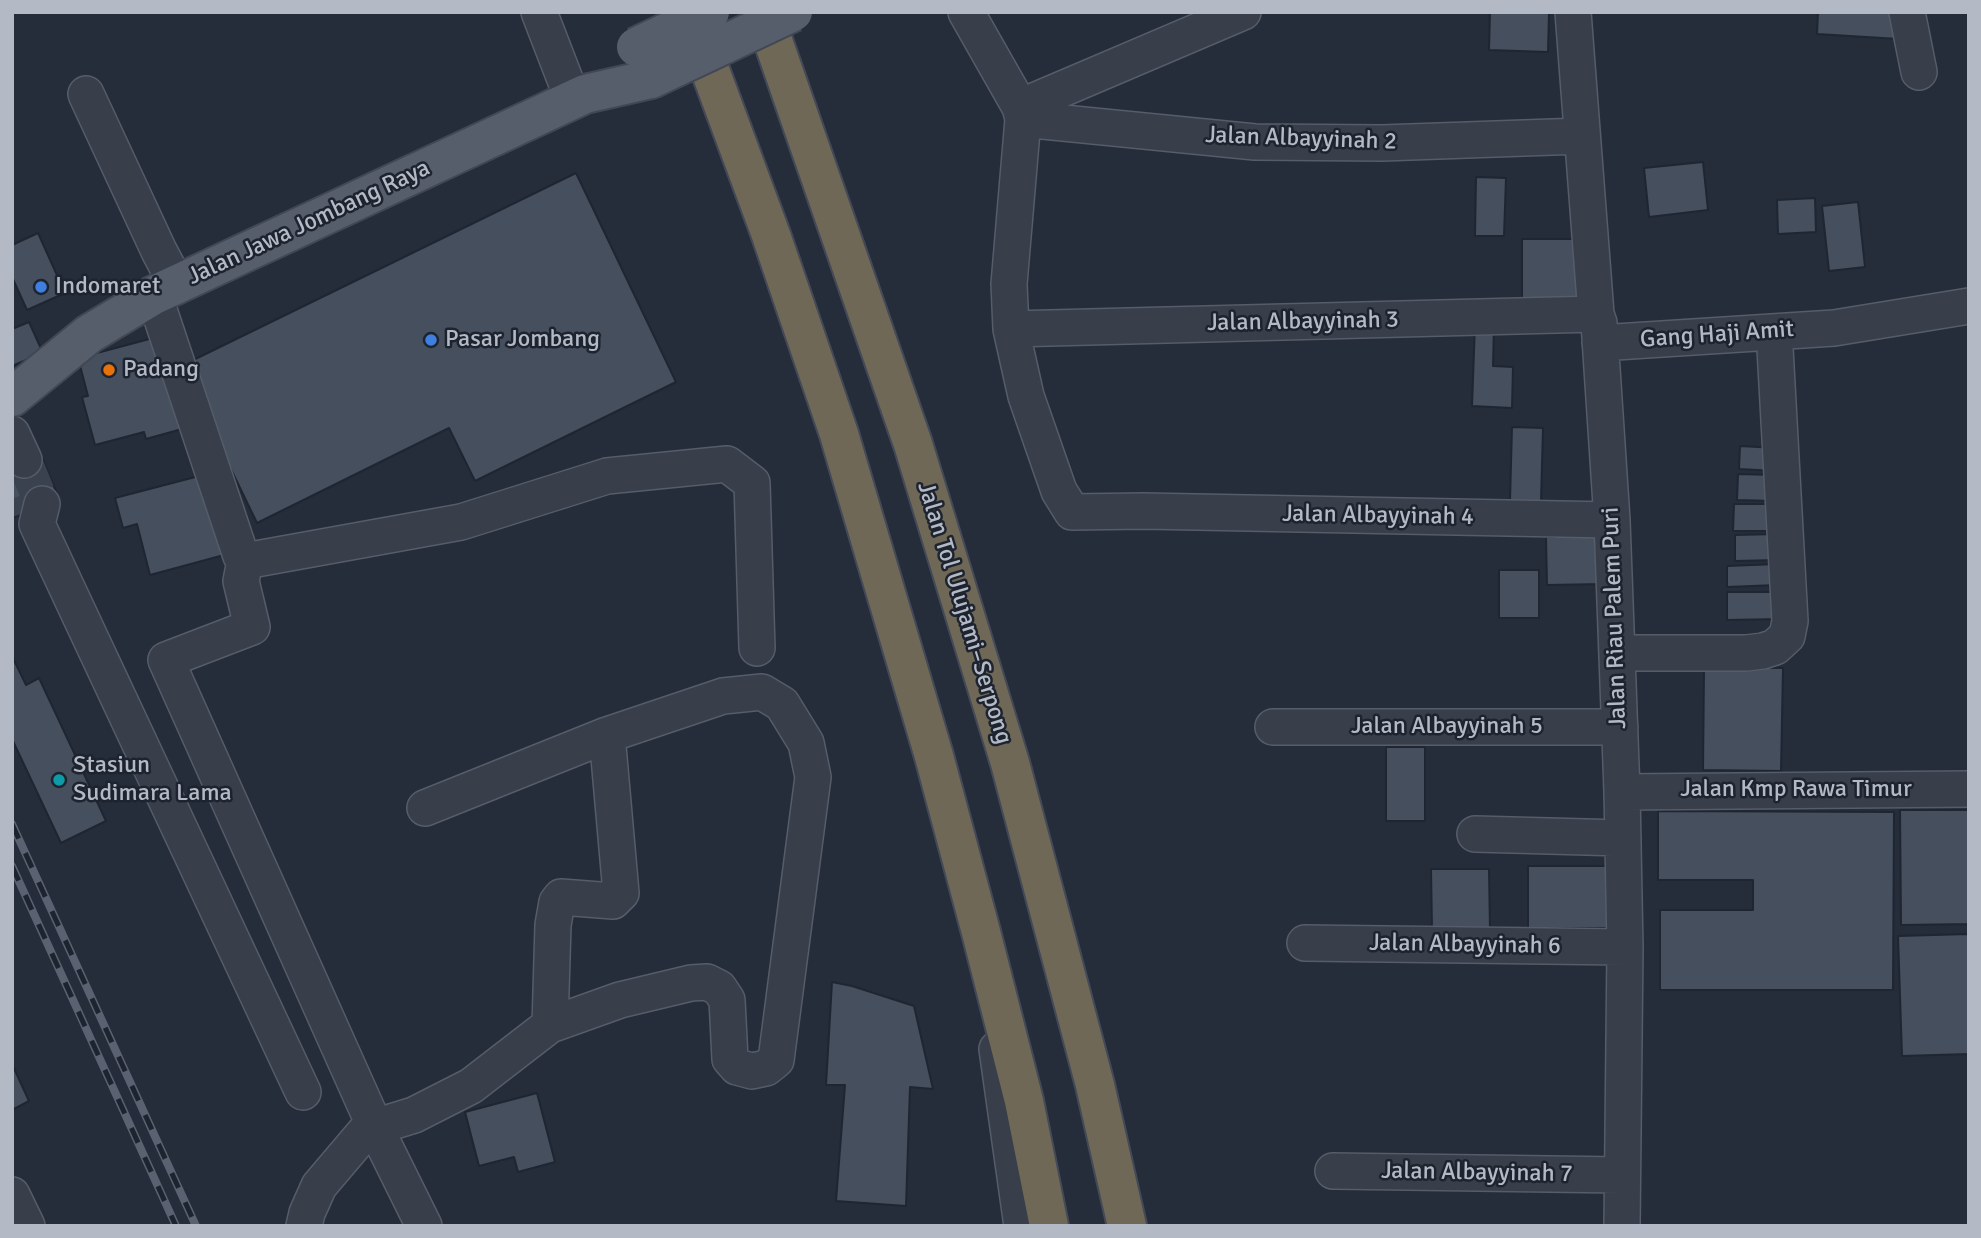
<!DOCTYPE html>
<meta charset="utf-8">
<style>
body{margin:0}
#map{position:relative;width:1981px;height:1238px;overflow:hidden;background:#252c3a;font-family:Signika,sans-serif}
canvas{display:block}
.frame{position:absolute;inset:0;border:14px solid #b4b9c6;pointer-events:none}
</style>
<div id="map">
<canvas width="1981" height="1238"></canvas>
<div class="frame"></div>
</div>
<script>
const c = document.querySelector('canvas').getContext('2d');
c.lineJoin = 'round';
function paint(path, color) {
  c.fillStyle = color;
  c.fill(path, 'evenodd');
}
function poly(rows) {
  const path = new Path2D();
  for (const r of rows) {
    path.moveTo(r[0], r[1]);
    for (let i = 2; i < r.length; i += 2) path.lineTo(r[i], r[i + 1]);
  }
  return path;
}
function strokePath(path, color, width, dash) {
  c.strokeStyle = color;
  c.lineWidth = width;
  c.lineCap = dash ? 'butt' : 'round';
  c.setLineDash(dash || []);
  c.stroke(path);
}
function label(font, color, halo, rows, align = 'center') {
  c.font = font + ' Signika,sans-serif';
  c.lineWidth = 5;
  c.setLineDash([]);
  c.textBaseline = 'middle';
  c.strokeStyle = halo;
  c.fillStyle = color;
  for (const [text, x, y, turn = 0] of rows) {
    c.save();
    c.translate(x, y);
    c.rotate((+turn || 0) * Math.PI / 180);
    c.textAlign = isNaN(turn) ? turn : align;
    if (halo) c.strokeText(text, 0, 0);
    c.fillText(text, 0, 0);
    c.restore();
  }
}
const building = poly([
 [1490,12,1549,13,1548,52,1489,50,1490,12],
 [1818,12,1899,12,1899,39,1817,34,1818,12],
 [1703,162,1708,210,1649,217,1644,168,1703,162],
 [576,173,676,382,475,481,449,428,257,523,181,366,576,173],
 [1476,177,1506,178,1504,236,1475,236,1476,177],
 [1815,198,1816,232,1778,234,1777,200,1815,198],
 [1858,202,1865,267,1829,271,1822,206,1858,202],
 [38,233,65,293,27,310,12,277,12,245,38,233],
 [1522,239,1578,239,1578,302,1522,302,1522,239],
 [29,322,43,353,12,366,12,329,29,322],
 [1475,324,1494,324,1493,366,1513,367,1512,408,1472,406,1475,324],
 [157,337,182,429,146,439,144,432,95,445,82,397,88,396,78,358,157,337],
 [1512,427,1543,428,1541,502,1510,501,1512,427],
 [1740,446,1776,448,1775,471,1739,469,1740,446],
 [40,453,58,496,12,518,12,465,40,453],
 [1738,474,1774,475,1774,501,1737,500,1738,474],
 [203,475,224,555,150,575,137,524,123,528,115,498,203,475],
 [1734,504,1776,504,1776,531,1733,531,1734,504],
 [1777,534,1778,560,1735,561,1735,535,1777,534],
 [1546,537,1603,537,1604,584,1547,585,1546,537],
 [1777,564,1777,585,1727,587,1727,566,1777,564],
 [1499,570,1539,570,1539,618,1499,618,1499,570],
 [1727,592,1781,592,1781,619,1727,620,1727,592],
 [12,656,26,685,39,678,106,821,61,843,12,739,12,656],
 [1704,667,1783,668,1781,771,1703,770,1704,667],
 [1386,747,1425,747,1425,821,1386,821,1386,747],
 [1900,810,1969,810,1969,924,1901,925,1900,810],
 [1658,811,1894,812,1893,990,1660,990,1660,910,1753,910,1753,880,1658,880,1658,811],
 [1528,866,1607,866,1607,928,1528,928,1528,866],
 [1431,869,1489,869,1490,930,1432,930,1431,869],
 [1969,934,1969,1054,1902,1056,1898,936,1969,934],
 [832,982,852,986,914,1006,933,1089,910,1087,906,1206,836,1201,845,1085,826,1085,832,982],
 [12,1064,29,1101,12,1110,12,1064],
 [537,1093,555,1162,518,1172,514,1157,479,1166,465,1112,537,1093]
]);
const minorTunnel = poly([
 [24,460,42,504],
 [12,499,18,515]
]);
const minor = poly([
 [539,12,573,100],
 [966,12,1020,107,1023,119,1009,284,1011,329,1026,396,1059,491,1072,512,1144,511,1612,520],
 [1573,12,1596,314,1599,323,1612,520,1622,792,1625,947,1622,1226],
 [1907,12,1919,72],
 [86,94,159,251,177,285],
 [1020,107,1243,12],
 [1023,119,1255,142,1382,143,1581,136],
 [154,295,241,556,245,561,461,522,607,476,727,464,752,483,757,648],
 [1011,329,1596,314],
 [1600,343,1834,328,1969,306],
 [12,434,24,460],
 [42,504,37,524,303,1092],
 [245,561,241,581,252,627,166,660,375,1127,424,1226],
 [1617,653,1746,653,1763,651,1775,647,1787,636,1790,621,1775,348],
 [1273,727,1620,727],
 [1622,792,1969,789],
 [1475,834,1623,838],
 [1305,943,1625,947],
 [550,1025,553,925,557,902,561,897,613,901,621,893,607,735],
 [997,1049,1022,1226],
 [1333,1171,1622,1175],
 [12,1195,27,1226],
 [304,1226,307,1213,319,1186,364,1133,375,1127,414,1115,471,1086,550,1025,620,1000,691,983,707,982,719,988,727,1000,730,1059,737,1067,752,1071,766,1068,776,1060,813,777,806,743,782,704,762,692,723,696,607,735,425,808]
]);
const major = poly([
 [12,397,89,334,154,295,585,94,651,79]
]);
const highway = poly([
 [763,12,913,444,1010,763,1095,1085,1127,1226],
 [693,24,771,235,839,434,934,756,981,932,1024,1101,1049,1226]
]);
const rail = poly([
 [12,824,196,1226],
 [12,866,176,1226]
]);
const majorBridge = poly([
 [636,47,710,12],
 [651,79,793,12]
]);
const markers = [
 [41,287,7,"#3f7fe0"],
 [431,340,7,"#3f7fe0"],
 [109,370,7,"#e8710a"],
 [59,780,7,"#0f9aa8"]
];
const streetNames = [
 ["Jalan Albayyinah 2",1301,139,2],
 ["Jalan Jawa Jombang Raya",309,223,-25],
 ["Jalan Albayyinah 3",1303,322,-1],
 ["Gang Haji Amit",1717,335,-4],
 ["Jalan Albayyinah 4",1378,516,1],
 ["Jalan Tol Ulujami–Serpong",964,613,73],
 ["Jalan Riau Palem Puri",1615,618,-92],
 ["Jalan Albayyinah 5",1447,727],
 ["Jalan Kmp Rawa Timur",1796,790],
 ["Jalan Albayyinah 6",1465,945,1],
 ["Jalan Albayyinah 7",1477,1173,1]
];
const poiNames = [
 ["Indomaret",55,287],
 ["Pasar Jombang",445,340],
 ["Padang",123,370],
 ["Stasiun",73,766],
 ["Sudimara Lama",73,794]
];
paint(building, '#464f5e');
strokePath(building, '#1f2632', 2);
strokePath(minorTunnel, '#3a414f', 35, [35, 18]);
strokePath(minor, '#565c69', 38);
strokePath(major, '#414854', 42);
strokePath(highway, '#434956', 42);
strokePath(minor, '#383f4b', 35);
strokePath(major, '#565d6b', 38);
strokePath(highway, '#706856', 38);
strokePath(rail, '#5a6271', 8);
strokePath(rail, '#1d242f', 5, [16]);
strokePath(majorBridge, '#414854', 42, []);
strokePath(majorBridge, '#565d6b', 38);
for (const [x, y, r, color] of markers) {
  const dot = new Path2D();
  dot.arc(x, y, r, 0, 2 * Math.PI);
  c.fillStyle = color;
  c.fill(dot);
  strokePath(dot, '#1d242f', 2.5);
}
label('24px', '#b4b9c6', '#1d242f', streetNames);
label('24px', '#b4b9c6', '#1d242f', poiNames, 'left');
</script>
